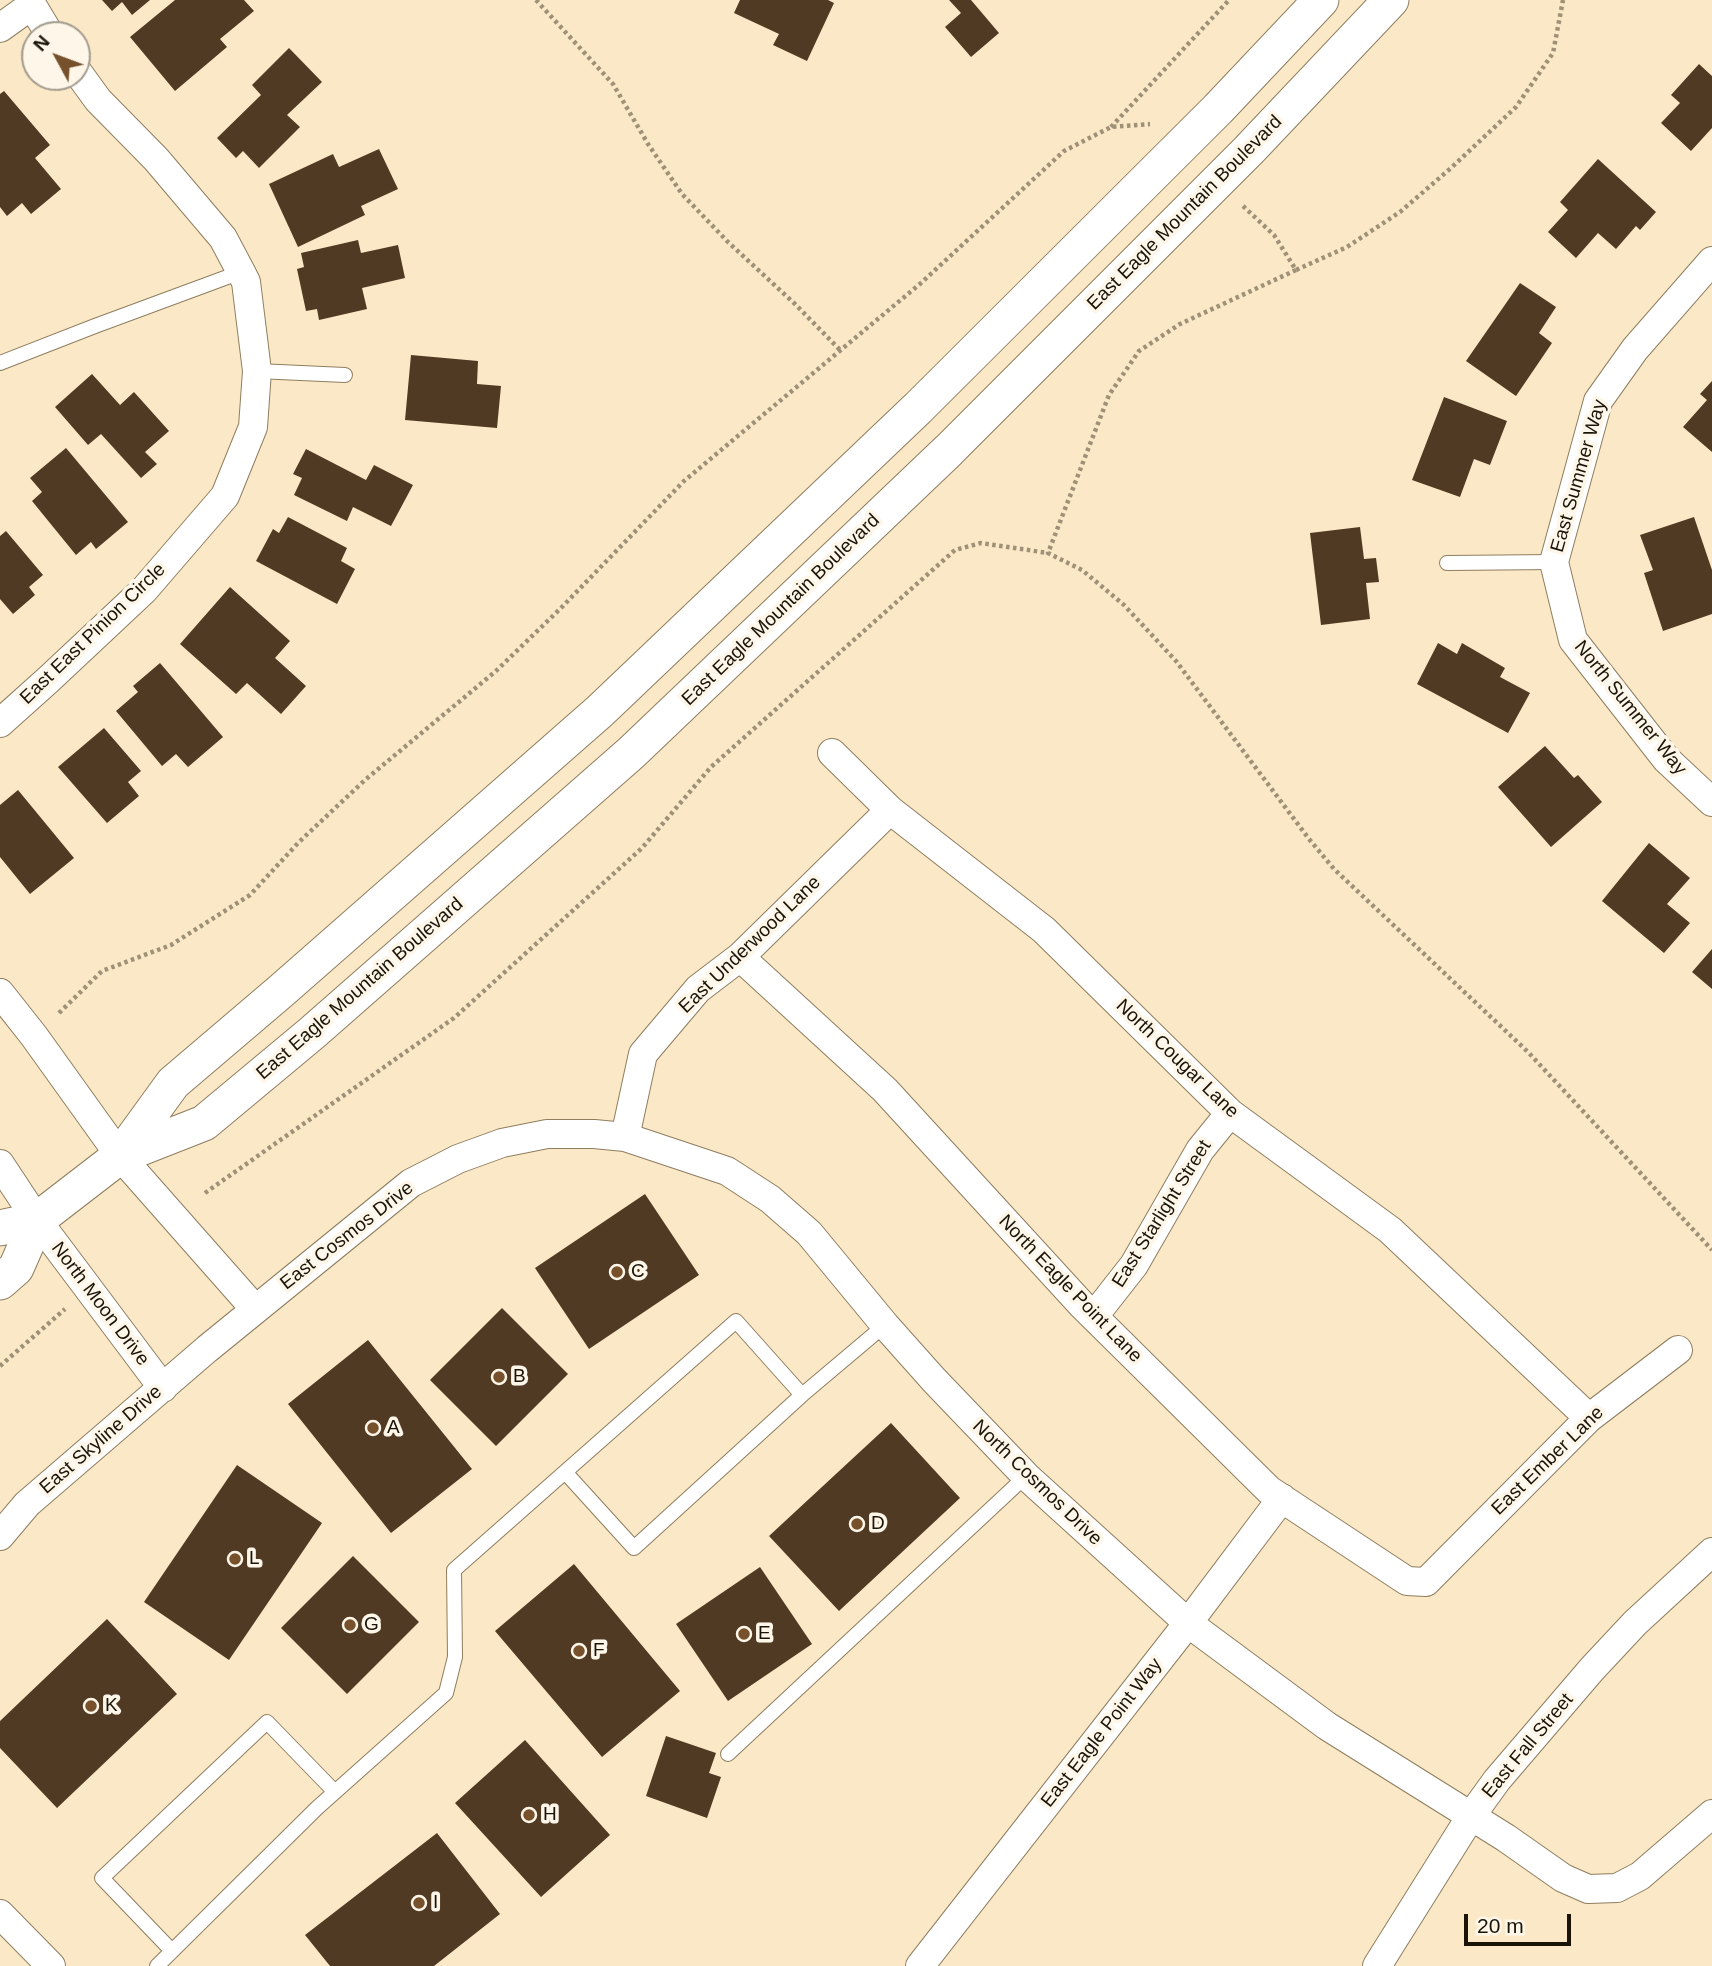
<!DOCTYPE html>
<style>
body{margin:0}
#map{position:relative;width:1712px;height:1966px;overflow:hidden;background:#fbe8c6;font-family:Helvetica,sans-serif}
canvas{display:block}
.north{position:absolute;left:21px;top:21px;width:70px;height:70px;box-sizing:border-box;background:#fef7e9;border:2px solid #a39c8f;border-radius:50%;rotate:311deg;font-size:19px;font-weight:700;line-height:28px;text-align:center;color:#1a1408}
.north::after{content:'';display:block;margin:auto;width:24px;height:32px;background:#76512c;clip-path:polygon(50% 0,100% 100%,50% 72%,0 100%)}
.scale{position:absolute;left:1464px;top:1914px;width:107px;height:32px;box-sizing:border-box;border:4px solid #1a1408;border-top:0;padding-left:9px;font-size:21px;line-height:24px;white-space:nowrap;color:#1a1408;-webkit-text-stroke:5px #fef7e9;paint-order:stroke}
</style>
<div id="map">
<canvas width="1712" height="1966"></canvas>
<div class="north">N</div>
<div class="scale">20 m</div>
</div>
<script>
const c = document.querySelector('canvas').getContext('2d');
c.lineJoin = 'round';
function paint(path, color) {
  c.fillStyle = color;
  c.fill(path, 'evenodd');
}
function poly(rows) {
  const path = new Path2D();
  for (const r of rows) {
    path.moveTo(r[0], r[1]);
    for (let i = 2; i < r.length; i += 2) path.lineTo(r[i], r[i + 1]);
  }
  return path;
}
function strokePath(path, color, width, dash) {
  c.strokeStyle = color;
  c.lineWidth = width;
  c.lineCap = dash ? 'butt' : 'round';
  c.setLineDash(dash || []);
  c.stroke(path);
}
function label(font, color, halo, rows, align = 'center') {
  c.font = font + ' Helvetica,sans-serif';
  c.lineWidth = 7;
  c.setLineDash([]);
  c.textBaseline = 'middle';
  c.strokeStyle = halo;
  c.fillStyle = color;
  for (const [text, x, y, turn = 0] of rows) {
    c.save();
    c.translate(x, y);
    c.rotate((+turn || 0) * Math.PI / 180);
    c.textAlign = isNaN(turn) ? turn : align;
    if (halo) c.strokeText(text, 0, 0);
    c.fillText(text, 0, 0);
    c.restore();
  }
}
const building = poly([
 [102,0,150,0,132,15,122,2,112,11],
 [175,0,244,0,254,11,220,39,227,47,175,91,130,37],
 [740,0,828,0,834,3,807,61,773,45,779,34,734,13],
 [949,0,971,0,999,33,971,57,945,27,961,13],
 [289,48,322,82,287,115,300,127,259,168,243,151,236,158,217,138,261,95,252,85],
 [1699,64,1712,76,1712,128,1691,151,1661,123,1680,103,1671,95],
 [4,91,50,145,35,158,61,189,31,214,22,203,7,216,0,207,0,94],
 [379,149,398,189,361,206,365,215,298,247,269,184,333,154,339,167],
 [1598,159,1656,212,1640,230,1636,226,1616,249,1598,233,1576,258,1548,232,1568,210,1560,202],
 [358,240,361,253,398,245,405,278,362,288,367,309,319,320,317,309,306,311,297,269,304,267,301,253],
 [1520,283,1556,307,1539,333,1552,343,1516,396,1466,361],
 [411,355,478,361,477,384,501,386,497,428,405,420],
 [92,374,120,405,134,392,169,431,145,452,157,464,141,478,101,434,88,445,55,407],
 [1712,381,1712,452,1683,427,1707,400,1700,394],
 [1444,397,1507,421,1490,465,1474,459,1460,497,1412,480],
 [66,448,128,522,96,549,91,542,76,555,32,501,42,492,30,478],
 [306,449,366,480,374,465,413,485,391,526,353,507,347,521,294,495,302,478,293,474],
 [288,517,347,548,341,561,355,569,337,604,256,561,273,529,279,533],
 [1694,517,1712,570,1712,614,1663,631,1644,573,1653,570,1640,535],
 [1360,527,1364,559,1376,558,1379,582,1366,583,1370,619,1321,625,1310,533],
 [6,531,43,575,29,587,35,595,13,614,0,599,0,536],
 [230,587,290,641,275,658,306,686,281,714,247,683,236,694,180,644],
 [1438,643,1457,654,1462,643,1505,668,1500,677,1530,693,1508,733,1417,684],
 [160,663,223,737,188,767,176,754,162,766,116,711,138,692,133,686],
 [104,728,141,771,128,782,139,796,107,823,58,767],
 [1545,746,1574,778,1578,775,1602,802,1551,847,1498,787],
 [18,790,74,858,30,894,0,857,0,805],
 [1649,843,1690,878,1667,904,1690,923,1664,953,1602,901],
 [1712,949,1712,989,1692,972],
 [645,1194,699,1275,589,1349,535,1268],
 [502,1308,568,1374,496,1446,430,1380],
 [368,1340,472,1469,391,1533,288,1404],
 [891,1423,960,1498,839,1611,769,1536],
 [237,1465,322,1523,229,1660,144,1602],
 [353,1556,419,1622,347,1694,281,1628],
 [574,1564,680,1691,602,1757,495,1631],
 [760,1567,812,1644,728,1701,676,1624],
 [107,1619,177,1694,57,1808,0,1748,0,1721],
 [666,1736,716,1753,709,1773,721,1777,707,1818,646,1796],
 [525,1740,610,1835,541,1897,455,1803],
 [437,1833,500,1914,434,1966,330,1966,305,1935]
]);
const path = poly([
 [536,0,613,84,648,144,682,194,728,242,795,304,840,350],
 [1111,127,1229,0],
 [1243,206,1274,235,1296,270,1347,247,1400,212,1451,168,1516,107,1553,53,1563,0],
 [1296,270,1180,324,1139,351,1109,395,1048,553,1082,570,1124,605,1176,661,1309,839,1334,869,1528,1052,1712,1250],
 [59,1013,102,971,171,945,250,895,299,842,365,780,496,671,561,608,684,481,921,283,1064,151,1111,127,1150,124],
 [205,1193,454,1018,642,848,711,767,955,550,981,543,1048,553],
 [0,1366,65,1309]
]);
const service = poly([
 [0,363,95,326,241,272],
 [257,371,345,375],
 [1447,563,1554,562],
 [565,1472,634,1548,802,1395],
 [728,1754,1026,1476],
 [172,1951,102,1878,267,1722,335,1792],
 [157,1966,317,1808,446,1693,455,1657,454,1570,736,1321,802,1395,885,1325]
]);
const minor = poly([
 [29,0,50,35],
 [0,28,32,5],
 [1712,261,1635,349,1598,401,1554,562,1573,640,1666,759,1712,802],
 [0,723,48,680,144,590,225,496,253,427,257,371,246,282,241,272,223,238,156,159,98,100,77,71],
 [832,753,890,810,1044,930,1230,1113,1390,1230,1589,1418],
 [740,957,885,1090,1082,1305,1269,1490,1407,1581,1426,1582,1589,1418,1678,1350],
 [0,993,34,1036,120,1156,255,1309],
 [625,1137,643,1054,698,989,740,957,890,810],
 [0,1164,37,1220,163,1388],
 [1094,1316,1134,1265,1200,1150,1230,1113],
 [0,1536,27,1504,207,1349,411,1183,458,1159,502,1143,547,1134,594,1134,625,1137,727,1171,770,1199,809,1233,885,1325,934,1380,1026,1476,1188,1623,1327,1726,1506,1838,1563,1878,1588,1889,1617,1888,1640,1876,1712,1814],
 [0,1914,51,1966],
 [920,1966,1188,1623,1282,1498],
 [1377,1966,1471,1816,1497,1780,1592,1669,1635,1623,1712,1552]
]);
const tertiary = poly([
 [120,1156,204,1123,312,1033,631,753,949,450,1248,151,1391,0],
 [0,1228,37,1220,120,1156,173,1083,281,991,600,711,918,408,1218,109,1321,0],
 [0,1282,16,1268,37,1220]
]);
const markers = [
 [617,1272,7,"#76512c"],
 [499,1377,7,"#76512c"],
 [373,1428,7,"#76512c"],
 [857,1524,7,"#76512c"],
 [235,1559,7,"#76512c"],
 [350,1625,7,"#76512c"],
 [744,1634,7,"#76512c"],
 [579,1651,7,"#76512c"],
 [91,1706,7,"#76512c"],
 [529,1815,7,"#76512c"],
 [419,1903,7,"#76512c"]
];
const streetNames = [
 ["East Eagle Mountain Boulevard",1185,213,-45],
 ["East Summer Way",1579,476,-74],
 ["East Eagle Mountain Boulevard",781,610,-44],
 ["East East Pinion Circle",93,634,-44],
 ["North Summer Way",1630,708,51],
 ["East Underwood Lane",750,945,-44],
 ["East Eagle Mountain Boulevard",360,989,-41],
 ["North Cougar Lane",1177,1059,44],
 ["East Starlight Street",1162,1214,-58],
 ["East Cosmos Drive",347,1236,-38],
 ["North Eagle Point Lane",1070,1289,46],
 ["North Moon Drive",100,1304,53],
 ["East Skyline Drive",101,1440,-41],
 ["East Ember Lane",1548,1461,-44],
 ["North Cosmos Drive",1037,1483,44],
 ["East Eagle Point Way",1102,1733,-52],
 ["East Fall Street",1528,1746,-50]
];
const poiNames = [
 ["C",631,1272],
 ["B",513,1377],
 ["A",387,1428],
 ["D",871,1524],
 ["L",249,1559],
 ["G",364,1625],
 ["E",758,1634],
 ["F",593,1651],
 ["K",105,1706],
 ["H",543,1815],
 ["I",433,1903]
];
paint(building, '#513a23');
strokePath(service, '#8e7e5f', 16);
strokePath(minor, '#8e7e5f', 30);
strokePath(tertiary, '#8e7e5f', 37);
strokePath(path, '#9f9178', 4.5, [3.5, 3.5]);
strokePath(service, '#fff', 14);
strokePath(minor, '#fff', 28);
strokePath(tertiary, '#fff', 35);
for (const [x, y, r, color] of markers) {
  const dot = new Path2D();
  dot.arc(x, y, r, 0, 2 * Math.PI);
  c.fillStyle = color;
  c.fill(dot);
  strokePath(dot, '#fef7e9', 2.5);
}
label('19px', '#1a1408', '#fef7e9', streetNames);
label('19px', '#1a1408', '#fef7e9', poiNames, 'left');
</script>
